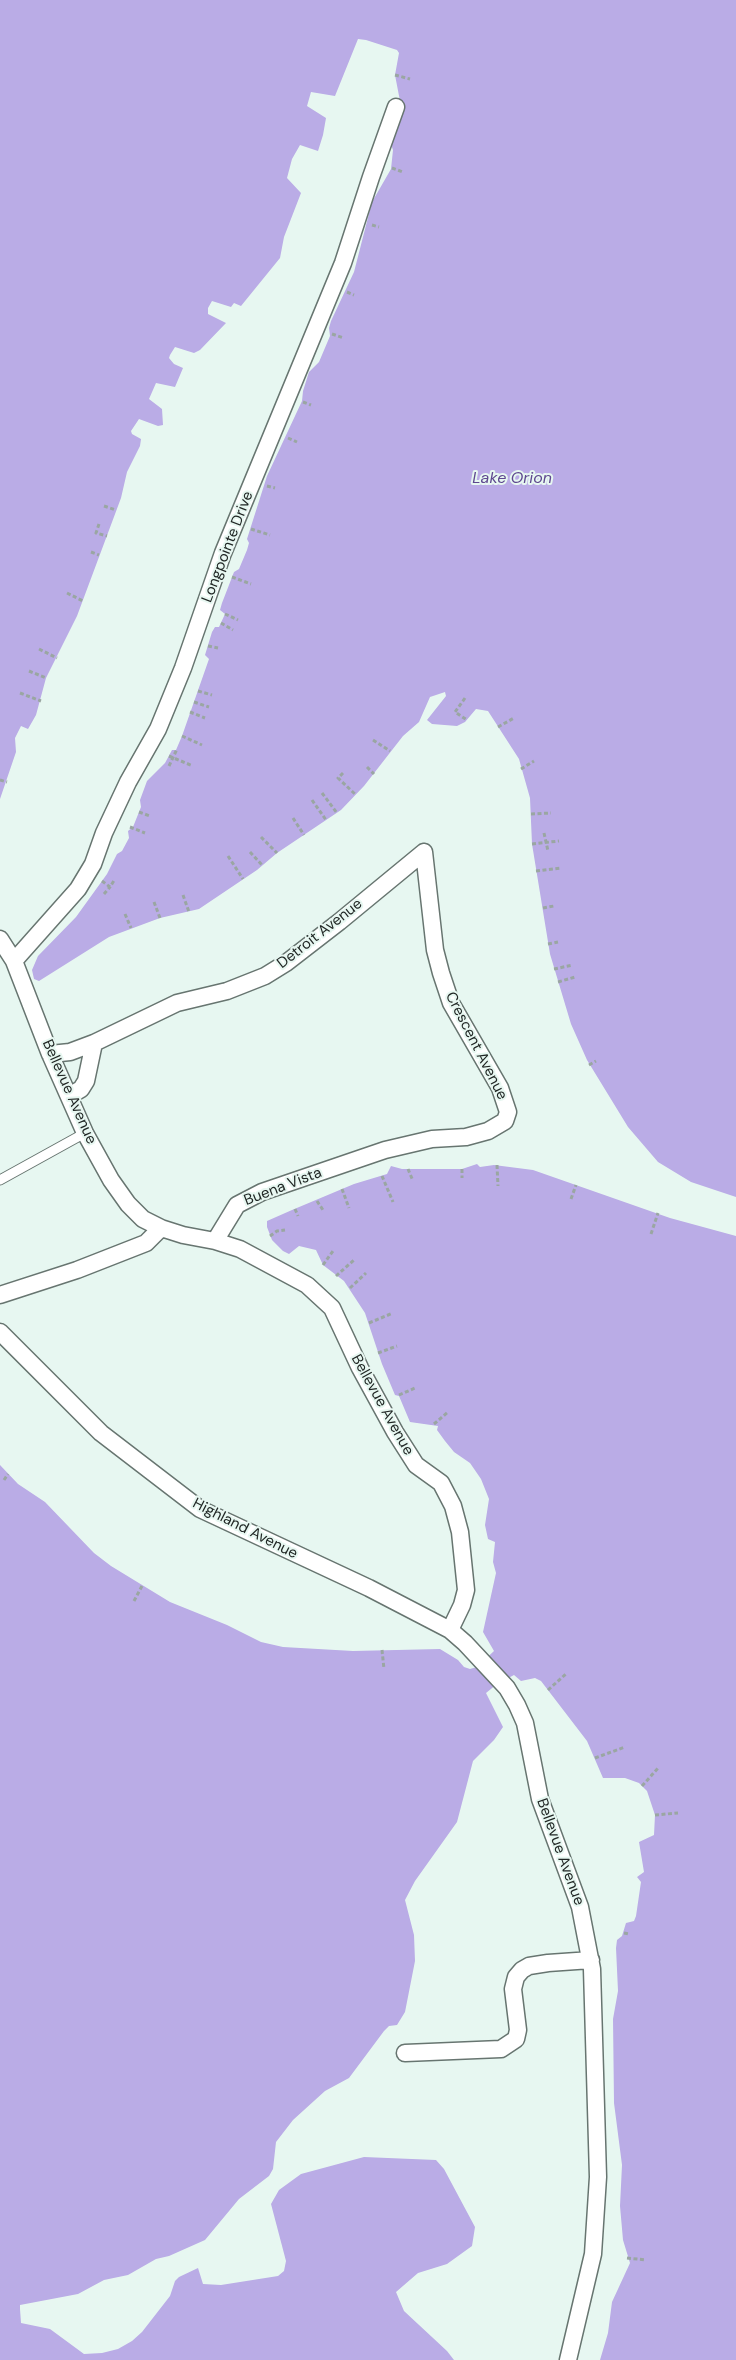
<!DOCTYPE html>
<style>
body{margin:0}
canvas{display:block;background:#e7f7f1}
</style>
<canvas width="736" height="2360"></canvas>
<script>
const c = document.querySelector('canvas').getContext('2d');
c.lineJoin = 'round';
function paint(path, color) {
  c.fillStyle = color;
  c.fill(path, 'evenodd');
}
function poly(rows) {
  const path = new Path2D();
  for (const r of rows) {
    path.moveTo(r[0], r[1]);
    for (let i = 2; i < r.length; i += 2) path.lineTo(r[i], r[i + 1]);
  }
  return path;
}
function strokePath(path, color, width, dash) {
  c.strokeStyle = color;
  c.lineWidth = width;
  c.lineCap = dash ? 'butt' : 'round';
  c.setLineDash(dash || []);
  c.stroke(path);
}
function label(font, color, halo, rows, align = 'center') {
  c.font = font + ' "DM Sans",sans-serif';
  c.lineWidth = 4;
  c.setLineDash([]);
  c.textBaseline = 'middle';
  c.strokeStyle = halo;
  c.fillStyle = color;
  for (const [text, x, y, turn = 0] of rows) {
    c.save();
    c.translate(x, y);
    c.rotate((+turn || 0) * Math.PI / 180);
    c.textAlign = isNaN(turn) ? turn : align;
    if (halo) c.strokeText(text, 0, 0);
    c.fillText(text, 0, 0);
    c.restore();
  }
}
const water = poly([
 [0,0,736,0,736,1197,691,1182,658,1162,628,1127,587,1060,571,1024,550,954,532,844,530,798,519,759,488,711,476,709,465,722,457,726,432,724,427,720,446,696,445,692,430,697,419,722,403,736,364,786,341,810,277,853,257,870,199,909,160,918,109,937,39,981,34,979,32,970,38,956,76,917,107,874,117,854,122,851,129,838,128,831,133,827,141,807,140,800,147,781,165,763,172,750,176,750,182,736,209,659,205,655,212,632,215,627,219,627,225,614,220,610,222,603,234,572,239,569,247,550,249,543,247,539,267,476,302,401,303,391,309,372,319,362,330,336,329,328,331,321,354,272,372,202,391,169,393,150,390,141,400,101,395,75,399,53,397,50,366,40,358,39,335,96,311,92,307,106,326,118,323,135,318,151,300,145,292,159,287,178,301,193,284,237,280,258,241,306,234,303,231,307,212,301,208,308,208,314,226,323,200,350,194,353,175,347,170,355,169,358,174,364,183,368,175,387,156,383,149,399,162,409,163,425,158,426,139,419,131,431,132,434,141,439,140,446,127,472,121,498,77,616,46,678,36,715,28,729,21,726,15,738,16,752,0,799],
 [477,1164,480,1167,494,1165,533,1170,670,1218,736,1236,736,2360,600,2360,608,2333,612,2302,630,2263,623,2240,620,2206,622,2165,614,2103,613,2019,618,1991,616,1948,617,1940,622,1936,626,1923,634,1921,636,1916,641,1882,637,1877,644,1872,639,1842,654,1835,655,1815,647,1791,639,1783,625,1778,603,1778,587,1741,541,1681,535,1678,521,1681,514,1675,497,1684,486,1693,503,1727,494,1740,473,1761,457,1822,415,1881,405,1900,414,1935,415,1961,405,2012,397,2025,389,2026,384,2031,349,2078,325,2091,293,2120,276,2142,273,2169,269,2176,239,2199,205,2240,169,2256,156,2259,128,2275,104,2280,78,2294,20,2305,20,2309,21,2323,50,2329,84,2354,102,2353,118,2349,132,2341,142,2332,170,2296,175,2281,179,2277,198,2268,203,2284,221,2285,278,2276,284,2271,286,2261,271,2204,279,2190,301,2174,364,2157,436,2160,444,2169,475,2227,472,2246,447,2264,418,2273,396,2292,404,2311,447,2351,454,2360,0,2360,0,1465,18,1484,45,1502,94,1553,111,1566,170,1602,227,1625,261,1642,283,1647,353,1651,440,1649,458,1660,464,1667,470,1669,477,1667,494,1651,483,1632,496,1573,493,1562,495,1542,488,1539,485,1525,489,1499,481,1479,470,1463,454,1452,445,1441,437,1430,438,1426,410,1422,399,1396,395,1395,382,1364,365,1313,344,1281,323,1265,316,1250,299,1246,289,1254,283,1251,272,1240,267,1227,267,1221,292,1210,354,1184,387,1174,391,1166,402,1169,462,1169]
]);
const path = poly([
 [395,75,410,79],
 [392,168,403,172],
 [372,225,379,227],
 [347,292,354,295],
 [332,334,344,338],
 [303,402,311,405],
 [288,438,297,442],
 [267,486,275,488],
 [104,506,116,510],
 [99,524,96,533,107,536],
 [251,529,270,535],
 [91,552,99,555],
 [232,577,251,584],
 [67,593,83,601],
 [225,614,238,620],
 [221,623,233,630],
 [208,646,218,648],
 [39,649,57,658],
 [29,671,46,678],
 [198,691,212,695],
 [20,693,41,701],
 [465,698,455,712,467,720],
 [194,702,209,707],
 [190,712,205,718],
 [498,727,514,718],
 [182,736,202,745],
 [373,740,390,751],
 [169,756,193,766],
 [169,766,177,749],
 [367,767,374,774],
 [521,769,534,761],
 [343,773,338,778,356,795],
 [0,780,7,782],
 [322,793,337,813],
 [312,800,326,820],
 [139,812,150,816],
 [531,814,551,813],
 [293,818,304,835],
 [130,827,145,833],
 [544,833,548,851],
 [261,837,277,853],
 [532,844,559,841],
 [250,852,262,865],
 [228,856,243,879],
 [536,871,561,868],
 [102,881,110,887,115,879],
 [104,894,110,887],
 [183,895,189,912],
 [154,902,160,918],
 [543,908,554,906],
 [125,914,131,928],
 [548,944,558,942],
 [554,969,573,965],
 [558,982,575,977],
 [589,1065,596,1061],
 [497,1165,498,1186],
 [408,1169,413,1181],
 [462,1169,462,1178],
 [382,1176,393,1202],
 [342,1189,349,1208],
 [571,1199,576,1185],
 [317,1201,323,1210],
 [295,1209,298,1216],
 [651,1234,658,1213],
 [270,1236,277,1231,285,1230],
 [323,1265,333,1251],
 [336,1276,354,1260],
 [350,1288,366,1273],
 [369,1323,393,1313],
 [378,1353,397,1346],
 [399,1395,415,1388],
 [434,1424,448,1412],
 [4,1480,8,1474],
 [134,1601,143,1584],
 [382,1650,384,1669],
 [548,1690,567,1673],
 [595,1758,625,1747],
 [642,1786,659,1767],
 [655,1815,678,1813],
 [624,1933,629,1934],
 [627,2258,646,2260]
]);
const service = poly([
 [0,1180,85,1133]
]);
const minor = poly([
 [0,939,14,961,50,1054,85,1133,111,1180,128,1204,143,1219,161,1228],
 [14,961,78,889,93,864,104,833,128,782,158,729,183,668,223,553,343,263,371,177,396,107],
 [50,1054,70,1052,94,1043,177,1003,227,991,265,976,286,963,339,922,424,852],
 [69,1096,81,1089,86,1081,94,1043],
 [215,1241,240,1249,307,1285,332,1308,360,1368,395,1432,416,1465,441,1483,453,1506,460,1532,466,1590,462,1605,450,1630],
 [0,1295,77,1270,146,1243,161,1228,183,1235,215,1241,237,1205,262,1192,385,1150,432,1139,466,1137,488,1131,505,1121,508,1112,500,1088,451,1003,441,973,435,950,424,852],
 [0,1332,101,1433,200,1509,369,1588,450,1630,465,1643,507,1688,517,1705,525,1723,540,1799,580,1907,592,1969,598,2177,593,2254,568,2360],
 [405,2053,501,2049,516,2039,518,2030,513,1989,516,1977,522,1970,529,1966,548,1963,591,1960]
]);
const streetNames = [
 ["Longpointe Drive",228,547,-69],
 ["Detroit Avenue",320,934,-38],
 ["Crescent Avenue",476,1046,63],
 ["Bellevue Avenue",69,1092,66],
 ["Buena Vista",283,1187,-21],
 ["Bellevue Avenue",382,1405,61],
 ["Highland Avenue",245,1529,27],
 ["Bellevue Avenue",560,1852,70]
];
const waterNames = [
 ["Lake Orion",512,479]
];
paint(water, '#baace6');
strokePath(service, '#677570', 11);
strokePath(minor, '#677570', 19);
strokePath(path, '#9aa6a2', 3, [4, 2.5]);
strokePath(service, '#fff', 9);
strokePath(minor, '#fff', 16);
label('15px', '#202624', '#e7f7f1', streetNames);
label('italic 16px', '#5e488f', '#e7f7f1', waterNames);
</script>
